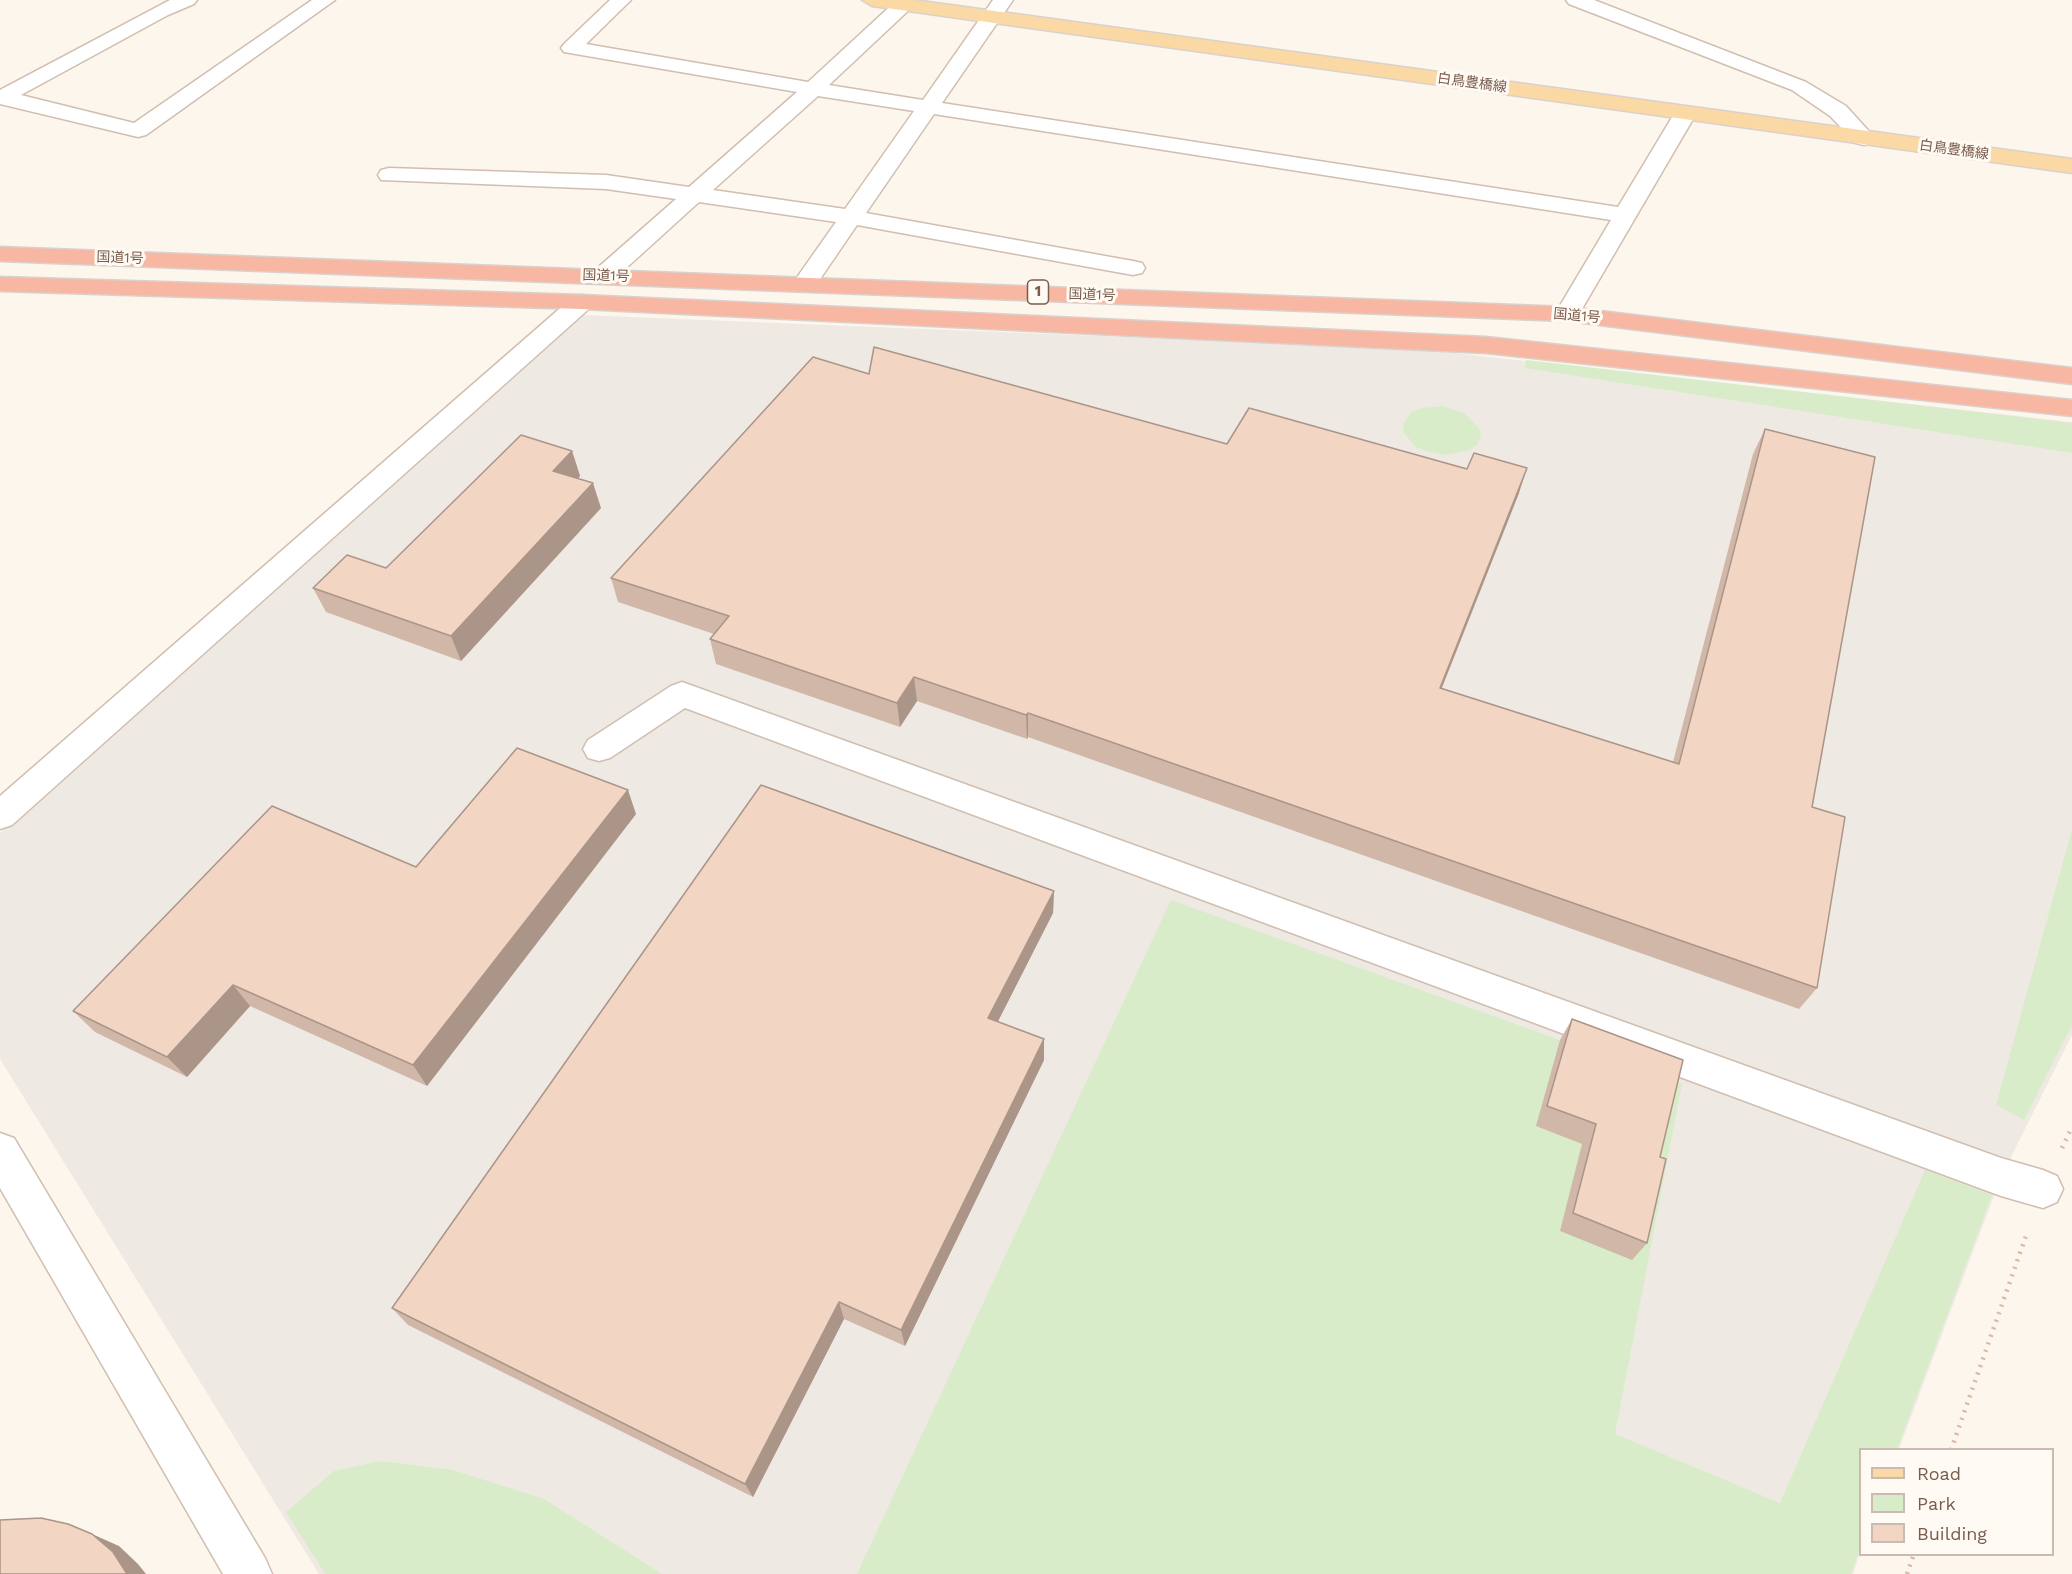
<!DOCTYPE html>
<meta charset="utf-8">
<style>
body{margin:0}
#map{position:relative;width:2072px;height:1574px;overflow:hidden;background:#fdf6ec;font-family:"Work Sans",sans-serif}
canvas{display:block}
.legend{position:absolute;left:1859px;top:1448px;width:195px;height:108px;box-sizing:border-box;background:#fffaf3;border:2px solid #cabbb1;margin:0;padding:8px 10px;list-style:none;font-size:18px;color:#7a5c4d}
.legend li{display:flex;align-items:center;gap:12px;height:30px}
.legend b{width:30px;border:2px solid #cabbb1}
</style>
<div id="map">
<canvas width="2072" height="1574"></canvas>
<ul class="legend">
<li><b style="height:8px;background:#fbd9a5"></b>Road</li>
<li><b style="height:16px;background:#d8ecc9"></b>Park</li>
<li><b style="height:16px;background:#f3d5c3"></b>Building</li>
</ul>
</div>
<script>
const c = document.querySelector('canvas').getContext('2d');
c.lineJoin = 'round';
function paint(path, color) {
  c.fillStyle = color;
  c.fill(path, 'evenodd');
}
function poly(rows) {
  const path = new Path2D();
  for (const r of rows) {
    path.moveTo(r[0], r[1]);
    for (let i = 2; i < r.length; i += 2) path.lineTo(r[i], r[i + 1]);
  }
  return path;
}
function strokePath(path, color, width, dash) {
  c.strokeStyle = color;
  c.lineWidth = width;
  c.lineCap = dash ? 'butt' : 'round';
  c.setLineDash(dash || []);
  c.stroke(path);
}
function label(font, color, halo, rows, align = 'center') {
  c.font = font + ' "Work Sans","Noto Sans JP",sans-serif';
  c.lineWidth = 6;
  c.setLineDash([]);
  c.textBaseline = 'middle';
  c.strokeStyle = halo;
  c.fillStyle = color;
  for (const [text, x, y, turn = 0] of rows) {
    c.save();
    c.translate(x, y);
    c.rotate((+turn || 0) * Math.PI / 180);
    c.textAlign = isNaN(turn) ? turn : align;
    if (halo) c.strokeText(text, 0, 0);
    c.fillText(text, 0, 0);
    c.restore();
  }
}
const industrial = poly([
 [581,315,1418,349,2072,422,2072,1035,2001,1177,1899,1449,1860,1450,1860,1553,1853,1574,319,1574,0,1059,0,833]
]);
const green = poly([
 [1526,360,2072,423,2072,453,1525,368],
 [1443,406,1464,413,1479,428,1481,436,1477,445,1469,450,1446,455,1429,452,1416,447,1404,433,1403,424,1411,412,1421,408],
 [2072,829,2072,1025,2024,1120,1996,1105],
 [1171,900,1682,1084,1615,1434,1780,1503,1925,1170,1992,1195,1897,1449,1860,1450,1860,1549,1851,1574,857,1574],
 [381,1461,453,1470,544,1499,662,1574,325,1574,286,1512,334,1471]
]);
const path = poly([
 [2062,1148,2072,1127],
 [1951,1450,2027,1233],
 [1907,1574,1914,1554]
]);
const minor = poly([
 [170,0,197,0,194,4,168,15,21,95,134,123,312,0,335,0,146,135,138,137,0,104,0,90,170,0],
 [610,0,631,0,586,44,808,82,896,1,910,1,913,5,910,9,829,85,923,100,993,0,1013,0,942,103,1618,207,1677,109,1693,109,1696,114,1579,314,1576,319,1567,321,1558,319,1555,314,1611,220,934,114,866,213,1133,261,1142,263,1145,268,1142,273,1133,275,857,225,814,288,805,290,796,288,793,283,836,222,699,202,612,281,603,283,594,281,591,276,594,271,676,199,606,189,381,180,378,175,381,170,389,168,606,175,689,187,797,92,564,52,561,48,564,44,610,0],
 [818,96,914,111,845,209,713,190,818,96],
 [1566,0,1594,0,1806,82,1846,106,1875,138,1872,143,1864,145,1856,143,1830,116,1792,90,1569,4,1566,0],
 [582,295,591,297,594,302,591,307,12,825,0,829,0,796,573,297,582,295],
 [682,682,2001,1158,2043,1170,2057,1176,2063,1189,2057,1202,2043,1208,2001,1196,685,708,610,758,599,761,588,758,583,749,588,740,671,686,682,682],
 [0,1133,14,1138,265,1558,272,1574,223,1574,0,1188,0,1133]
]);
const major = poly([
 [862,0,914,0,2072,159,2072,173,872,6,862,0]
]);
const highway = poly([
 [0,247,1567,307,2072,368,2072,384,1567,321,0,261,0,247],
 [0,277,582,295,1486,337,2072,400,2072,416,1486,353,582,309,0,291,0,277]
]);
const wall = poly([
 [869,374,1227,444,1519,493,1442,688,1673,762,1753,454,1765,429,1812,807,1817,988,1799,1009,1028,737,1027,739,917,701,900,727,716,664,710,639,714,634,618,602,611,578],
 [572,451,580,476,578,479,601,508,461,661,326,612,313,588,386,568],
 [636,814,427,1086,250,1006,187,1077,95,1032,73,1011,416,867],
 [1054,891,1053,913,998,1021,1044,1060,905,1346,844,1319,753,1497,408,1325,392,1308],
 [1572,1019,1660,1157,1647,1243,1632,1260,1560,1231,1582,1144,1536,1126,1560,1040]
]);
const shadedWall = poly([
 [572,451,580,476,561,496,553,471],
 [1527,468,1519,493,1432,712,1440,688],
 [593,483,601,508,461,661,451,636],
 [914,677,917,701,900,727,897,703],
 [1028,713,1028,737,1027,739,1026,715],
 [628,790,636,814,427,1086,413,1065],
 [1054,891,1053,913,989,1039,988,1018],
 [233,985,250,1006,187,1077,167,1057],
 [1044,1039,1044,1060,905,1346,901,1330],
 [839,1302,844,1319,753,1497,745,1484],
 [92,1534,119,1546,138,1564,146,1574,127,1574]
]);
const building = poly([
 [874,347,1227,444,1249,408,1467,469,1474,453,1527,468,1440,688,1679,764,1765,429,1875,457,1812,807,1845,817,1817,988,1028,713,1026,715,914,677,897,703,710,639,729,616,611,578,813,357,869,374,874,347],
 [521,435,572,451,553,471,593,483,451,636,313,588,347,555,386,568,521,435],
 [517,748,628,790,413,1065,233,985,167,1057,73,1011,272,806,416,867,517,748],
 [761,785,1054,891,988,1018,1044,1039,901,1330,839,1302,745,1484,392,1308,761,785],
 [1572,1019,1683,1060,1660,1157,1666,1159,1647,1243,1573,1213,1596,1124,1547,1106,1572,1019],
 [41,1518,68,1524,92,1534,113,1552,127,1574,0,1574,0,1520,41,1518]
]);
const farStreetnames = [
 ["白鳥豊橋線",1472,83,8],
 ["白鳥豊橋線",1954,150,8],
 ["国道1号",120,258,2],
 ["国道1号",606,276,2],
 ["国道1号",1092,295,2],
 ["国道1号",1577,316,5]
];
const shields = [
 [1038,292,21]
];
const shieldNames = [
 ["1",1038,292]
];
paint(industrial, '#efe9e4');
paint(green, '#d8ecc9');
strokePath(minor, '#d1beb0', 3);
strokePath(major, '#dad1cd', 3);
strokePath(highway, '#dad1cd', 3);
strokePath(path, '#d9b8a5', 4.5, [2, 6]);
paint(minor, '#fff');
paint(major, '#fbd9a5');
paint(highway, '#f7b7a3');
paint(wall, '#d1b7a8');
paint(shadedWall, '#aa9588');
paint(building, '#f3d5c3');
strokePath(building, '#aa9588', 1.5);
label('14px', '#7a5c4d', '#fffaf3', farStreetnames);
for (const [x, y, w] of shields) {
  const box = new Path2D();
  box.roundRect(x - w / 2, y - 12, w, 24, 4.5);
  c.fillStyle = '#fffaf3';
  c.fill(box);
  strokePath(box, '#7a5c4d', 1.5);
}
label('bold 15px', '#7a5c4d', null, shieldNames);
</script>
